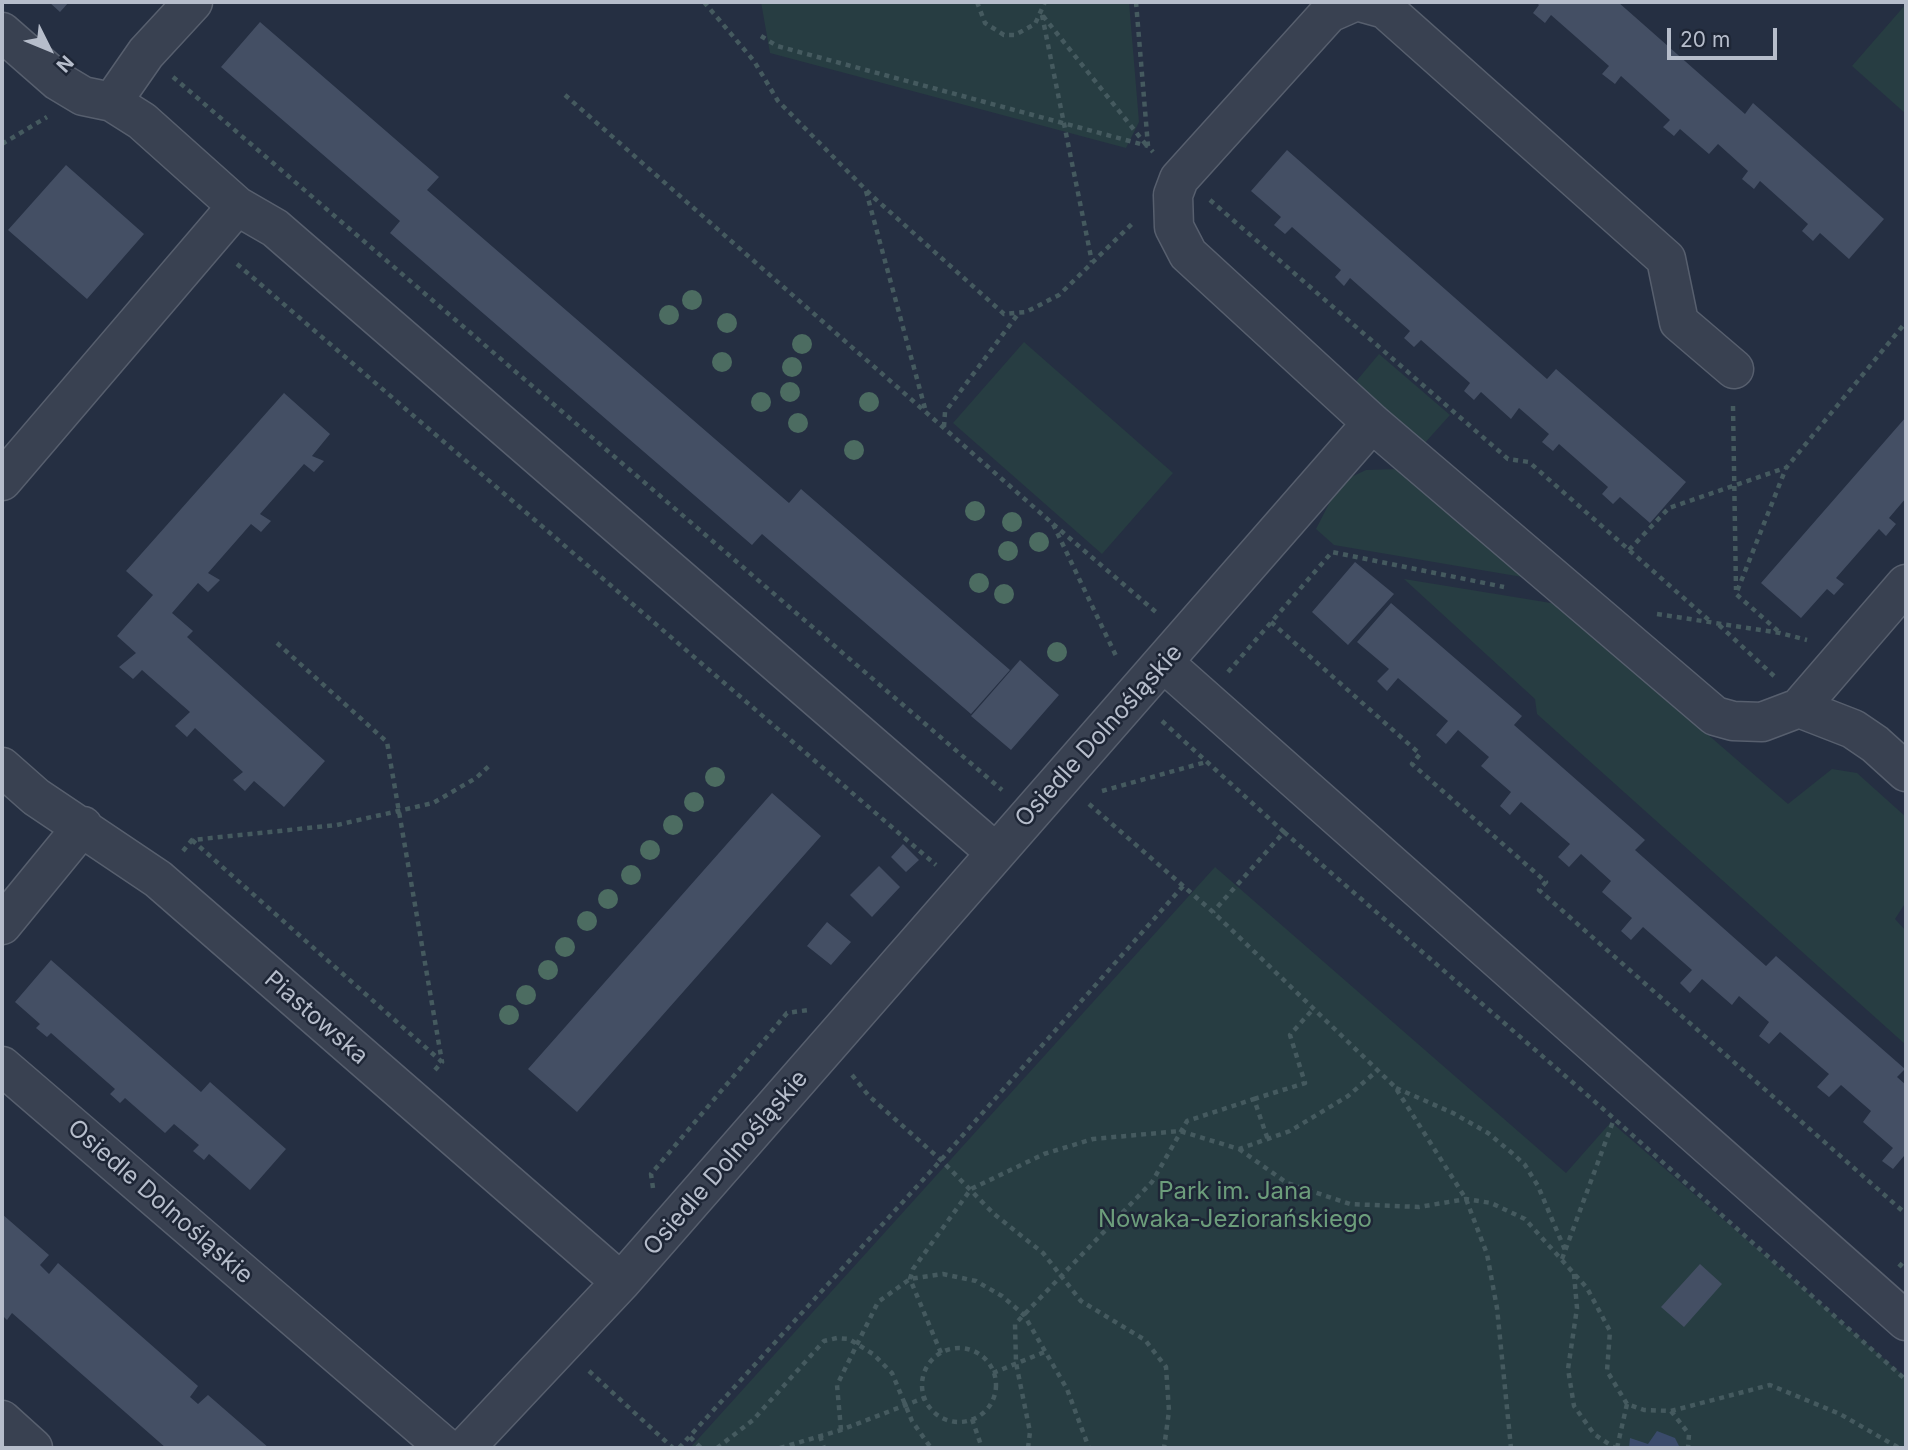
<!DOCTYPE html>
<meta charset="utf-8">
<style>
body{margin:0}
#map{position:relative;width:1908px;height:1450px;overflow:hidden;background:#252f42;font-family:Inter,sans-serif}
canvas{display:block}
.frame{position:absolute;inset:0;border:4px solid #b6bdcb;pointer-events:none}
.north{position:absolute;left:14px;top:14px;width:70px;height:70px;-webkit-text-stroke:5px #1e2636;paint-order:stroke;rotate:133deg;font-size:19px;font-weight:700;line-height:28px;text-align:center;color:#b6bdcb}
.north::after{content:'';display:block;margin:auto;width:24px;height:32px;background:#b6bdcb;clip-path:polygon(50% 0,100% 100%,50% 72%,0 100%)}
.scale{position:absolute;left:1667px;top:28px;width:110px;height:32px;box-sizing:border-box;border:4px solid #b6bdcb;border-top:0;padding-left:9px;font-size:21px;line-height:24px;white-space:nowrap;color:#b6bdcb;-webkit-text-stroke:5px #1e2636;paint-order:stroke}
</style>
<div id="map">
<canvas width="1908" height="1450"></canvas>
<div class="frame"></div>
<div class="north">N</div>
<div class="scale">20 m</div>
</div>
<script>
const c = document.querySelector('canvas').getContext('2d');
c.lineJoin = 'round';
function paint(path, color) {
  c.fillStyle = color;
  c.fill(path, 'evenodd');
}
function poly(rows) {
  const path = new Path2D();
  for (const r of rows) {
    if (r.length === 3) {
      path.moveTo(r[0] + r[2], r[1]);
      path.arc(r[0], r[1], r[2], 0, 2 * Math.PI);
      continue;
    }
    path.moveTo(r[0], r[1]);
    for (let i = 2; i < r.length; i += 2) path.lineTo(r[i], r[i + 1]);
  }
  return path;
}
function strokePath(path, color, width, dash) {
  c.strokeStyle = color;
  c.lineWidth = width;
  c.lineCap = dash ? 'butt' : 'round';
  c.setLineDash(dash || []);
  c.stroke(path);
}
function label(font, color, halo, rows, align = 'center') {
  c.font = font + ' Inter,sans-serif';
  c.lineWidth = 5;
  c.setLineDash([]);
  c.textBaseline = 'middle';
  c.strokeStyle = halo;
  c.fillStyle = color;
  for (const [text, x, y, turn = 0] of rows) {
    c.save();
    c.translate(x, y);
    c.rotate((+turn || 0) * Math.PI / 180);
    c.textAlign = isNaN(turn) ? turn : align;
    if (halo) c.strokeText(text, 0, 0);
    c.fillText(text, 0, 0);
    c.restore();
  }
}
const green = poly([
 [761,2,1129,2,1139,122,1126,148,770,53],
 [1906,4,1906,114,1852,66],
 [1024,342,1173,473,1102,554,953,423],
 [1379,354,1450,415,1423,445,1353,385],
 [1398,469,1534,579,1334,545,1316,529,1336,490,1349,478,1366,470],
 [1404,579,1557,604,1788,804,1832,769,1857,773,1906,817,1906,902,1895,919,1906,931,1906,1045,1537,714,1535,699],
 [1215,867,1566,1173,1611,1122,1906,1378,1906,1448,690,1448]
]);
const water = poly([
 [1657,1431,1675,1438,1680,1448,1629,1448,1630,1438,1648,1444]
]);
const building = poly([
 [49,2,69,2,60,12],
 [1536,2,1618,2,1745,114,1753,103,1884,219,1849,259,1820,233,1813,241,1802,231,1808,224,1760,181,1754,189,1742,179,1748,171,1718,144,1709,154,1680,129,1674,136,1663,127,1670,120,1621,76,1615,84,1602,74,1609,66,1551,15,1545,23,1533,13,1539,5],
 [260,22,439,177,427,190,789,503,801,489,1010,670,971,714,762,534,752,545,390,233,400,221,221,67],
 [1287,150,1547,379,1556,369,1686,482,1650,523,1620,497,1613,504,1602,494,1608,487,1559,444,1553,451,1542,442,1549,434,1519,408,1511,419,1481,392,1474,400,1464,391,1470,383,1421,340,1414,347,1404,338,1410,331,1350,278,1344,286,1335,277,1341,270,1292,227,1285,234,1274,225,1281,217,1251,191],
 [66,165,144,234,87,299,8,230],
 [284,393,330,434,312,456,324,461,314,472,304,464,260,514,271,521,261,532,251,524,208,573,220,580,208,592,198,583,172,613,193,631,187,637,325,761,284,807,254,781,245,791,233,780,243,772,195,728,187,737,175,726,190,712,142,670,133,679,119,667,136,653,117,636,153,595,126,571],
 [1906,417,1906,498,1889,518,1896,524,1886,536,1879,529,1836,578,1844,584,1834,595,1827,589,1801,618,1761,583],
 [1355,562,1394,594,1348,645,1312,612],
 [1391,603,1522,716,1514,725,1645,840,1635,850,1766,966,1776,956,1905,1069,1897,1077,1906,1085,1906,1159,1904,1156,1893,1169,1882,1161,1893,1148,1863,1122,1871,1111,1841,1085,1829,1097,1817,1087,1829,1074,1780,1032,1769,1044,1759,1036,1769,1022,1739,996,1732,1005,1702,979,1690,993,1680,983,1692,970,1643,927,1631,940,1621,931,1632,918,1602,892,1611,881,1581,854,1569,867,1558,857,1570,844,1521,802,1510,815,1500,806,1511,792,1481,766,1489,757,1458,730,1446,744,1436,735,1448,721,1398,678,1387,691,1377,681,1389,669,1357,642],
 [1020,660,1059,695,1011,750,971,716],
 [772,793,821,836,577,1112,528,1069],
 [903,844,919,860,906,872,891,857],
 [879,866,900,887,872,917,850,895],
 [827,922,851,942,831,965,807,946],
 [51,960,201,1092,210,1082,286,1149,250,1190,209,1154,204,1160,193,1151,199,1145,174,1124,165,1133,125,1098,120,1103,110,1094,115,1089,51,1033,47,1037,36,1028,40,1024,15,1002],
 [2,1214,49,1255,40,1265,49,1274,58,1263,198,1386,190,1397,198,1404,208,1395,269,1448,166,1448,12,1313,7,1320,2,1315],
 [1700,1264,1722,1284,1684,1327,1661,1307]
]);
const path = poly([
 [704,2,754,61,778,101,871,195,1004,314,1026,312,1059,295,1135,221],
 [977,2,985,23,1004,35,1015,35,1035,24,1045,2],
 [1136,2,1148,146,1153,152],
 [1042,15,1092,262],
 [1043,16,1147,146],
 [761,36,777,46,1148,146],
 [173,77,1002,790],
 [565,95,1053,524,1117,658],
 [2,144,47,117],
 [866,191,926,412],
 [1210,200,1508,459,1529,462,1711,622],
 [237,264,936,865],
 [1733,406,1736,590],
 [944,427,945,412,1018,314],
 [1053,524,1157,613],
 [1629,550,1669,508,1785,468],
 [1657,614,1780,633,1807,640],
 [1271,622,1420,754,1412,764,1546,882,1539,890,1906,1214],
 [1719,625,1774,676],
 [1778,631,1736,594,1786,468,1906,322],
 [277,643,387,742,442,1062],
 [1228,672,1332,552,1504,587],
 [1162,721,1284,832,1213,912],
 [1102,791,1206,762],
 [1089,804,1213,912,1395,1087,1466,1199,1487,1254,1497,1308,1511,1448],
 [1284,832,1601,1107,1906,1380],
 [192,840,442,1062,434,1071],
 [183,851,192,840,337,825,433,803,476,778,490,765],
 [852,1075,869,1096,941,1160,994,1214,1043,1253,1081,1301,1145,1340,1166,1367,1169,1411,1164,1448],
 [1396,1088,1453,1113,1488,1133,1512,1153,1525,1165,1538,1186,1565,1250],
 [1254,1099,1305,1083,1290,1035,1314,1008],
 [1239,1149,1287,1183,1350,1204,1419,1207,1466,1199,1491,1203,1525,1219,1587,1288,1610,1331,1607,1371,1627,1404,1644,1410,1671,1411,1770,1385,1840,1414,1899,1448],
 [653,1188,651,1174,787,1013,808,1010],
 [1562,1259,1614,1119],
 [1899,1267,1906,1259],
 [1574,1274,1577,1308,1568,1369,1574,1406,1594,1434,1615,1448],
 [959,1385,37],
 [941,1353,910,1279,913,1269,971,1189,1044,1154,1093,1139,1180,1131,1239,1149,1290,1131,1348,1096,1379,1069],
 [589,1371,673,1448],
 [993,1373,1047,1351],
 [1671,1411,1689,1434,1688,1448],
 [972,1419,982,1448],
 [841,1430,837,1385,878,1302,910,1279,943,1274,976,1281,1002,1296,1024,1315,1067,1389,1089,1448],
 [820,1436,824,1448],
 [690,1437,701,1448],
 [679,1448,941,1160,1183,886],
 [717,1448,753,1420,824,1341,837,1338,849,1339,873,1354,892,1373,912,1421,931,1448],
 [780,1448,841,1430,924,1398],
 [1028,1448,1030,1432,1016,1363,1015,1324,1152,1182,1187,1121,1254,1099,1268,1140],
 [1617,1448,1627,1404]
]);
const minor = poly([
 [1354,2,1329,13,1179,179,1173,195,1174,227,1188,254,1372,423,1715,716,1733,721,1762,722,1799,708,1906,584],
 [1360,2,1385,9,1666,259,1679,322,1734,369],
 [2,32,58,81,83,96,112,102,142,121,237,206,275,228,995,852],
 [112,102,146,53,193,2],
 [2,481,237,206],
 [1164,663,1906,1321],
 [1799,708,1853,729,1875,744,1906,772],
 [2,767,36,797,158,879,621,1282],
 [2,925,83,826],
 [2,1066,446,1448],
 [2,1420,33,1448],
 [465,1448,621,1282,1372,423]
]);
const trees = [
 [692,300],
 [669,315],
 [727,323],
 [802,344],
 [722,362],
 [792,367],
 [790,392],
 [761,402],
 [869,402],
 [798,423],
 [854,450],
 [975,511],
 [1012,522],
 [1039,542],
 [1008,551],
 [979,583],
 [1004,594],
 [1057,652],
 [715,777],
 [694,802],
 [673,825],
 [650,850],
 [631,875],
 [608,899],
 [587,921],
 [565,947],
 [548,970],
 [526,995],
 [509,1015]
];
const streetNames = [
 ["Osiedle Dolnośląskie",1099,736,-48],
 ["Piastowska",316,1018,41],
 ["Osiedle Dolnośląskie",726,1163,-49],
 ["Osiedle Dolnośląskie",160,1202,41]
];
const parkNames = [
 ["Park im. Jana",1235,1192],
 ["Nowaka-Jeziorańskiego",1235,1220]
];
paint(green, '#273d42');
paint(water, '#3a4b6b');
paint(building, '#444f64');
strokePath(minor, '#575f6e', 41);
strokePath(path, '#455a5f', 4.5, [5, 5]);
strokePath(minor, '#394151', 38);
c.fillStyle = '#4c6c61';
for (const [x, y] of trees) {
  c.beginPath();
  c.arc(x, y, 10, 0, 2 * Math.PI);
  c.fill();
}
label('24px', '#b6bdcb', '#1e2636', streetNames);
label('24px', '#6c9d7b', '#1e2636', parkNames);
</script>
